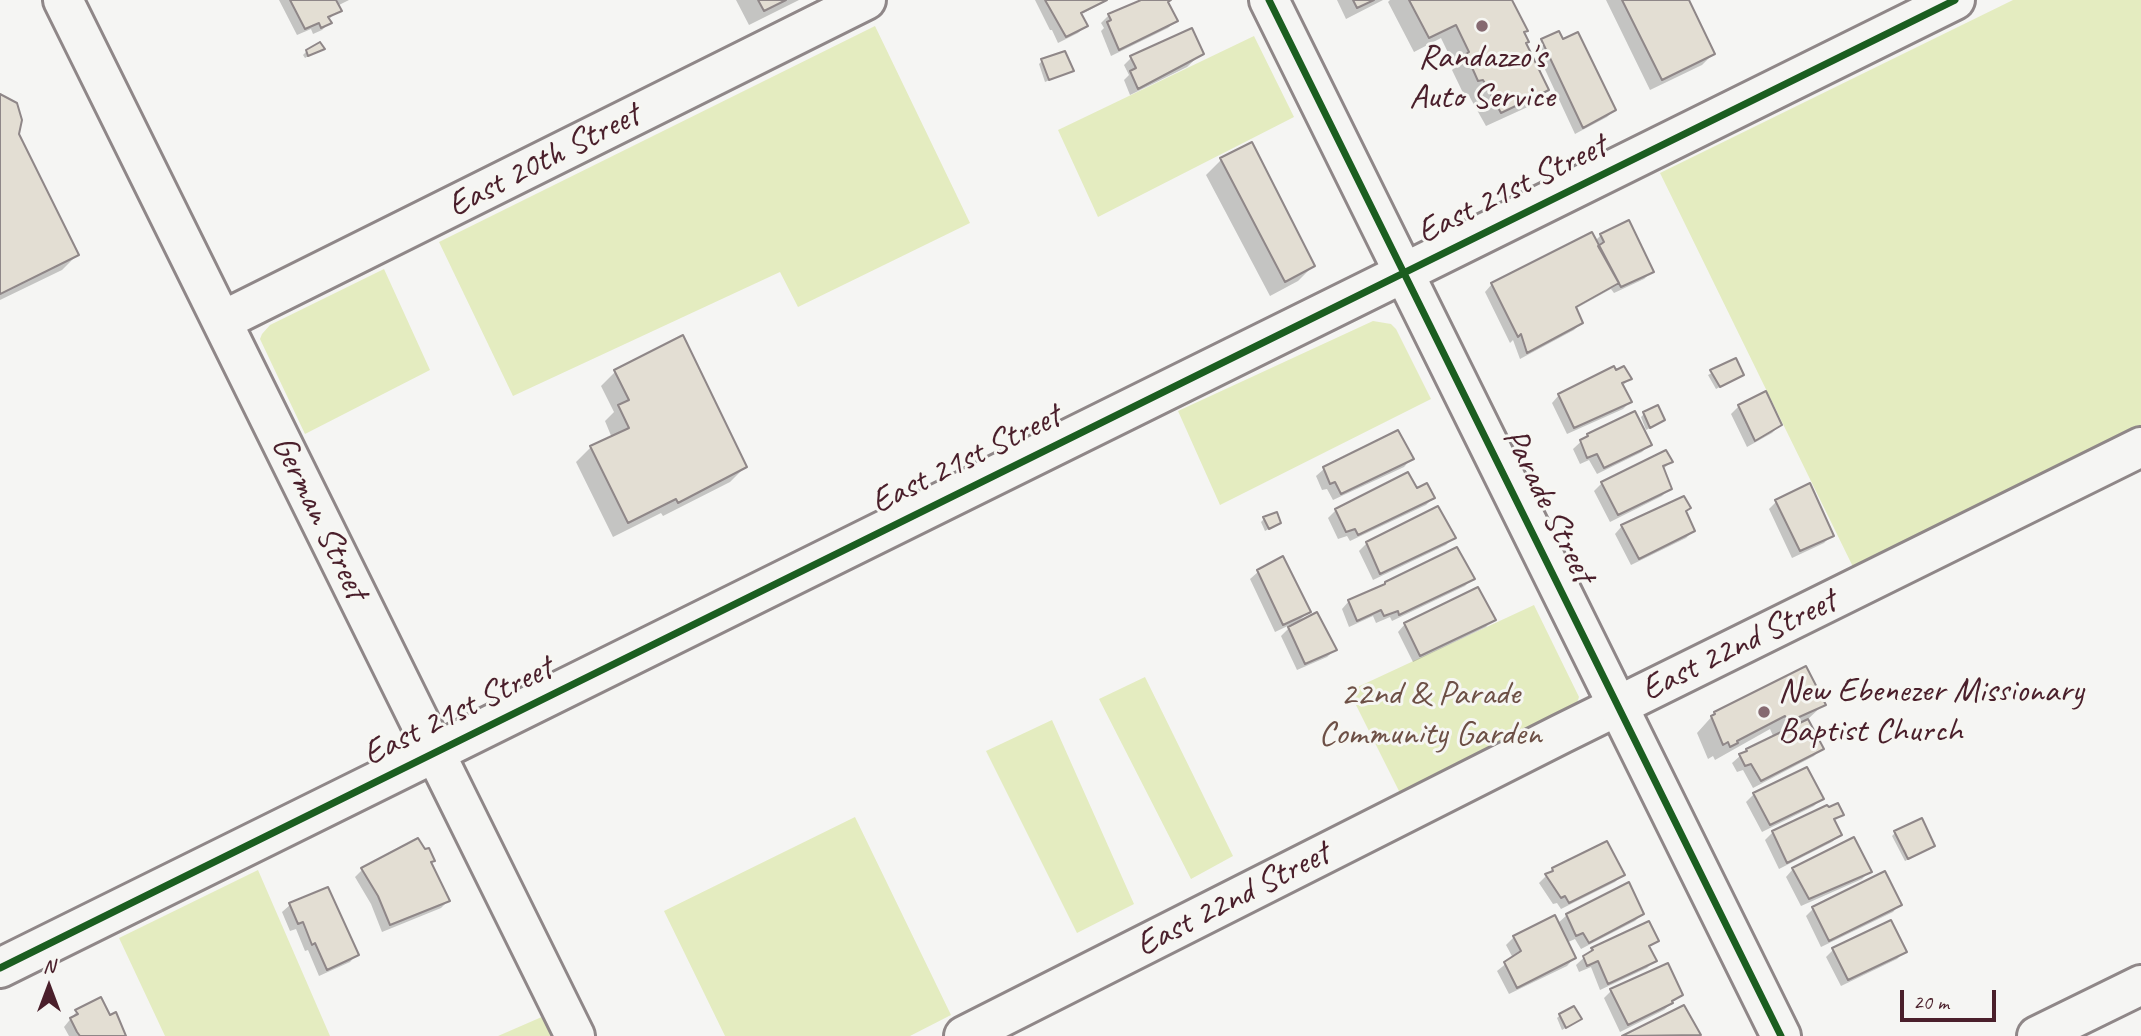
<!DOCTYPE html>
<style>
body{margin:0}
#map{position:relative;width:2141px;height:1036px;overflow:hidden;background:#f5f5f3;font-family:Caveat,sans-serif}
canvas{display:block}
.north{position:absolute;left:14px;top:952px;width:70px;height:70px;-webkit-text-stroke:5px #f6f6f2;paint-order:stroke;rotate:0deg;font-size:19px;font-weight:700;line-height:28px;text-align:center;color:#4a1f2b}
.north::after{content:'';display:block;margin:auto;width:24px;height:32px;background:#4a1f2b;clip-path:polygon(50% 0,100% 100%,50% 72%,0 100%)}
.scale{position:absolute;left:1900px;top:990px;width:96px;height:32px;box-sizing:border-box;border:4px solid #4a1f2b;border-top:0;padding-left:9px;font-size:21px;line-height:24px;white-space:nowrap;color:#4a1f2b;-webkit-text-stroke:5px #f6f6f2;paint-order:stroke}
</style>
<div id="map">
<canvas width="2141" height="1036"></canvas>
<div class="north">N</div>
<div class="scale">20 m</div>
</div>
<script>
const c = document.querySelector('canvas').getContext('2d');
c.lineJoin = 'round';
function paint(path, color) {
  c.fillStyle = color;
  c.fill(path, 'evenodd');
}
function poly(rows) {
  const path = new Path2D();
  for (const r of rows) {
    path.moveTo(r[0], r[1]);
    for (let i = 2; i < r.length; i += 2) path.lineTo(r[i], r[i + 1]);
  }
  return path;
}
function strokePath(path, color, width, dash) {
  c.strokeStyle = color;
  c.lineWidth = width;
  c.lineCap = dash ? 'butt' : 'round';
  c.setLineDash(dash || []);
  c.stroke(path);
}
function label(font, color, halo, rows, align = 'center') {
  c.font = font + ' Caveat,sans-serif';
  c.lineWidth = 6;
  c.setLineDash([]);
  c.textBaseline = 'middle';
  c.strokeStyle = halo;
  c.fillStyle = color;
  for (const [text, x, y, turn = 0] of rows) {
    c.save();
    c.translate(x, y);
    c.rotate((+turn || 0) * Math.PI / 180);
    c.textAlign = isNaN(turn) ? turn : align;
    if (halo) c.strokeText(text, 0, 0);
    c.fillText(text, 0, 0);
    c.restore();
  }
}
const green = poly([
 [2013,0,2141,0,2141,430,1857,575,1660,173],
 [875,26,970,223,798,307,780,272,513,396,439,242],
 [1254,36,1294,117,1098,217,1058,130],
 [384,269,430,370,305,434,260,339,262,334,270,325],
 [1373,321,1391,324,1396,329,1431,399,1220,505,1178,411],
 [1534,605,1579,697,1577,703,1575,706,1400,793,1349,691],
 [1145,677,1233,856,1191,879,1099,699],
 [1052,720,1134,904,1077,933,986,751],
 [855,817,951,1015,910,1036,725,1036,664,911],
 [258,870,330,1036,165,1036,119,938],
 [544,1016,554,1036,498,1036]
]);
const shadow = poly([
 [279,0,349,0,337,6,339,10,328,20,329,23,322,30,313,34,311,29,297,35],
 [736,0,799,0,749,25],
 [1035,0,1108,0,1080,15,1086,26,1078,33,1058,43,1052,30,1050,30],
 [1143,0,1169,0,1167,3,1176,21,1168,28,1111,56,1101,31,1104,28,1101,23,1109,15],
 [1337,0,1383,0,1346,19],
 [1390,0,1510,0,1526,31,1523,34,1524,44,1547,90,1532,105,1486,126,1468,94,1464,95,1452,70,1455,67,1441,38,1414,52,1388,2],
 [1606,0,1687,0,1713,54,1702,65,1650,90],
 [1542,41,1614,110,1607,117,1575,134,1535,48],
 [322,49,305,58,303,55,307,51],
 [1202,53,1187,67,1130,95,1124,80,1129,75,1124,65,1131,58],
 [1042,61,1072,70,1045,82,1039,64],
 [0,95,15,104,17,134,77,255,62,270,0,300],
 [1252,144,1313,266,1298,281,1270,296,1206,175,1221,160],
 [1601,235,1652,272,1644,279,1614,293,1611,289,1575,309,1581,323,1574,330,1520,359,1513,340,1510,343,1485,292,1492,284,1594,242],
 [1735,361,1742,375,1716,389,1708,375],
 [615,372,745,467,730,482,663,516,661,513,613,537,576,462,591,447,612,438,605,421,614,412,601,386],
 [1615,372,1630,379,1622,386,1630,402,1623,409,1567,434,1552,403,1559,395],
 [1739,406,1780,425,1772,433,1747,447,1731,414],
 [1644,414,1660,423,1646,430,1641,417],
 [1588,435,1649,445,1642,452,1597,474,1589,460,1580,464,1573,449],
 [1411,459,1404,467,1333,500,1327,489,1322,490,1316,476,1324,469],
 [1671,462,1662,470,1670,488,1662,496,1610,522,1594,491,1602,483],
 [1416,490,1433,498,1426,505,1350,541,1347,536,1338,539,1328,518,1336,510],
 [1777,501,1832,535,1824,543,1792,558,1769,509],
 [1689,508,1684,513,1693,531,1686,538,1631,565,1615,534,1622,526],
 [1264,519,1279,523,1265,531,1261,522],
 [1453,538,1446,545,1373,580,1359,551,1367,543],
 [1258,572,1309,611,1296,624,1335,650,1327,657,1297,670,1281,636,1294,623,1275,632,1250,579],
 [1472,579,1465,586,1392,621,1390,617,1376,623,1373,616,1349,627,1342,609,1349,601,1381,588,1386,583],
 [1493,619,1486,627,1413,662,1398,632,1405,624],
 [1824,704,1807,720,1822,748,1814,756,1753,788,1743,770,1737,772,1732,763,1740,756,1774,738,1770,729,1715,760,1713,756,1708,759,1697,733,1715,713],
 [1754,794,1822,798,1814,806,1762,832,1746,802],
 [1826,807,1841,814,1834,822,1840,835,1832,842,1779,869,1765,840,1773,832],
 [1895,833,1933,846,1905,861,1892,836],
 [433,860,430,863,448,901,441,908,382,932,371,904,355,877,362,870],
 [1553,869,1622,875,1615,882,1561,909,1557,903,1553,904,1539,883],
 [1793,869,1870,871,1862,879,1801,906,1786,877],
 [1900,904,1893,912,1821,947,1806,916,1813,909],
 [290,905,357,954,350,962,319,976,308,950,305,951,296,929,290,931,282,912],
 [1642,914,1635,921,1581,949,1575,939,1566,943,1574,958,1567,966,1509,994,1497,971,1513,958,1506,945,1514,937,1554,918,1557,924,1567,915],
 [1648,923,1657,940,1648,949,1655,960,1647,968,1600,990,1591,967,1579,972,1576,965,1592,950],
 [1833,950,1904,952,1897,959,1841,986,1826,957],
 [1611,991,1681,995,1664,1010,1620,1032,1604,998],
 [1684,1007,1698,1036,1626,1036],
 [77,1011,109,1017,124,1036,69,1036,64,1027],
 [1560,1015,1576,1022,1562,1030,1557,1018]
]);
const building = poly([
 [290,0,336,0,342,11,328,17,332,23,321,28,319,23,305,29,290,0],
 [758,0,786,0,764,11,758,0],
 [1045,0,1107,0,1081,13,1088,26,1066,37,1045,0],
 [1141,0,1171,0,1168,2,1178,21,1119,50,1107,22,1111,20,1108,14,1141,0],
 [1353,0,1374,0,1357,8,1353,0],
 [1409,0,1512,0,1528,31,1524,32,1529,42,1526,43,1549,90,1501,113,1483,80,1478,81,1466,54,1469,52,1456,25,1429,38,1409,0],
 [1622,0,1689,0,1715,54,1662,80,1622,0],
 [1192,28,1204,54,1138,89,1130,71,1136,68,1130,56,1192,28],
 [1559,31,1563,39,1578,32,1616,110,1583,128,1541,39,1559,31],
 [320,42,325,49,308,56,306,50,320,42],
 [1065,51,1074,71,1049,80,1041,59,1065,51],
 [0,94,17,103,22,120,19,134,79,255,0,294,0,94],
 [1252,142,1315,266,1285,282,1220,158,1252,142],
 [1629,220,1654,272,1621,287,1598,246,1604,242,1600,234,1629,220],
 [1592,232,1619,283,1576,307,1583,323,1527,353,1521,334,1518,337,1491,283,1592,232],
 [683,335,747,467,678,503,676,499,628,523,590,446,629,428,618,405,629,400,614,370,683,335],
 [1736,358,1744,375,1720,387,1710,370,1736,358],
 [1614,366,1616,370,1624,366,1632,379,1622,383,1632,402,1574,428,1558,394,1614,366],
 [1766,391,1782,425,1755,441,1738,405,1766,391],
 [1658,405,1665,420,1650,428,1643,412,1658,405],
 [1635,411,1652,445,1604,468,1597,454,1587,458,1580,440,1588,436,1587,434,1635,411],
 [1398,430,1414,459,1341,494,1335,482,1330,484,1323,467,1398,430],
 [1666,450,1673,462,1663,466,1672,489,1618,515,1601,482,1666,450],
 [1408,472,1417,488,1427,483,1435,498,1358,535,1355,529,1346,532,1335,509,1408,472],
 [1810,483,1834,536,1800,551,1775,500,1810,483],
 [1684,496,1691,508,1686,511,1695,531,1639,559,1621,525,1684,496],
 [1438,506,1456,538,1380,574,1366,542,1438,506],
 [1277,512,1281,523,1269,529,1263,517,1277,512],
 [1457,547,1475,579,1399,615,1398,611,1384,616,1381,610,1357,621,1348,600,1385,584,1385,582,1457,547],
 [1283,556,1311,612,1283,625,1257,570,1283,556],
 [1478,587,1496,620,1420,656,1404,623,1478,587],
 [1317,612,1337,650,1305,664,1288,627,1317,612],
 [1806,666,1826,705,1788,722,1785,716,1737,741,1738,743,1730,747,1728,742,1723,745,1711,716,1715,714,1714,712,1806,666],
 [1808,719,1824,749,1761,781,1751,764,1745,766,1739,754,1747,751,1746,749,1808,719],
 [1807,767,1824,799,1770,825,1753,793,1807,767],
 [1838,803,1844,815,1834,819,1842,835,1787,863,1772,831,1827,805,1829,807,1838,803],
 [1922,818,1935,846,1908,859,1894,831,1922,818],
 [1854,837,1872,872,1809,899,1792,868,1854,837],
 [418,838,425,849,429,848,435,861,431,862,450,901,390,925,378,896,361,868,418,838],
 [1607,841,1625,875,1569,903,1565,896,1561,898,1545,874,1553,871,1552,868,1607,841],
 [1885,871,1902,905,1829,941,1812,907,1885,871],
 [1629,882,1644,914,1589,943,1583,933,1576,936,1566,914,1629,882],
 [328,887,359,955,327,970,315,943,312,945,303,922,298,924,289,903,328,887],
 [1555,915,1576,958,1517,988,1504,962,1521,951,1513,936,1555,915],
 [1891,920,1907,952,1848,980,1832,948,1891,920],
 [1649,921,1659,941,1649,946,1657,961,1608,984,1598,961,1587,966,1583,956,1593,950,1591,948,1649,921],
 [1668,963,1683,995,1672,1001,1673,1003,1628,1025,1610,989,1668,963],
 [101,997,110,1015,116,1012,126,1036,80,1036,77,1032,70,1018,78,1014,75,1010,101,997],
 [1684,1005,1701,1035,1622,1036,1684,1005],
 [1574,1006,1582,1019,1566,1028,1559,1014,1574,1006]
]);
const minor = poly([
 [63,0,575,1036],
 [222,321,866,0],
 [0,968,1955,0],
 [964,1036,1561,734,2141,447],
 [2037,1036,2141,985]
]);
const major = poly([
 [1269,0,1781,1036]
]);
const cycleway = poly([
 [1269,0,1781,1036],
 [0,968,1955,0]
]);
const markers = [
 [1482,26,7,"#866a71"],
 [1764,712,7,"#866a71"]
];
const poiNames = [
 ["Randazzo's",1482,58],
 ["Auto Service",1482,98],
 ["New Ebenezer Missionary",1778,692,"left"],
 ["Baptist Church",1778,732,"left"]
];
const streetNames = [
 ["East 20th Street",544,161,-27],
 ["East 21st Street",1512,190,-26],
 ["East 21st Street",966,460,-26],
 ["Parade Street",1548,506,64],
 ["German Street",319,518,64],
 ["East 22nd Street",1739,646,-26],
 ["East 21st Street",458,712,-26],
 ["East 22nd Street",1233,900,-27]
];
const parkNames = [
 ["22nd & Parade",1430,695],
 ["Community Garden",1430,735]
];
paint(green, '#e4ecc0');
paint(shadow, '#0003');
paint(building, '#e3ded3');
strokePath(building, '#8f8788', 2);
strokePath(minor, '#8f8788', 44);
strokePath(major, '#8f8788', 44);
strokePath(minor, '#f5f5f3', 38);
strokePath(major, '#f5f5f3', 38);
strokePath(cycleway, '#1b5e20', 7);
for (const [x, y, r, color] of markers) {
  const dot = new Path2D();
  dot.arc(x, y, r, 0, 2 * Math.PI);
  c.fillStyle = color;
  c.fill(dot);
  strokePath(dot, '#f6f6f2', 2.5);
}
label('35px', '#4a1f2b', '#f6f6f2', poiNames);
label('35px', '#4a1f2b', '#f6f6f2', streetNames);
label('35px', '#6d5046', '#f6f6f2', parkNames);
</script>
